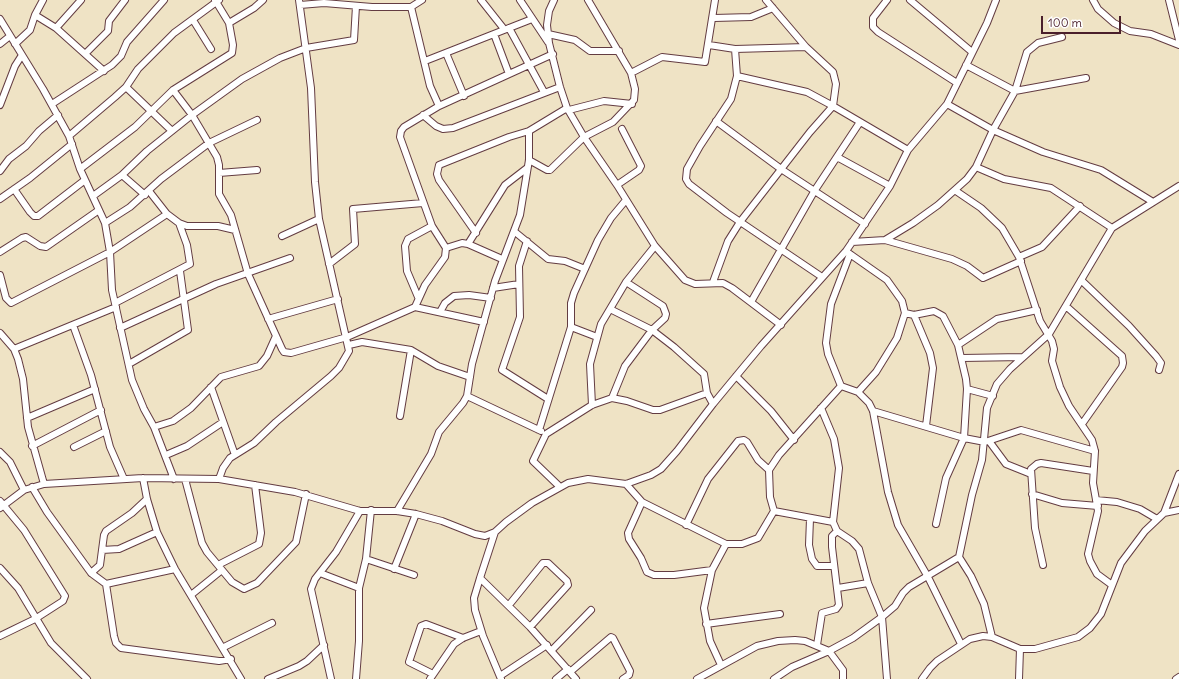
<!DOCTYPE html>
<style>
body{margin:0}
#map{position:relative;width:1179px;height:679px;overflow:hidden;background:#efe3c5;font-family:Delius,sans-serif}
canvas{display:block}
.scale{position:absolute;left:1041px;top:16px;width:80px;height:18px;box-sizing:border-box;border:2px solid #4a1f2b;border-top:0;padding-left:5px;font-size:12px;line-height:14px;white-space:nowrap;color:#4a1f2b;-webkit-text-stroke:3px #fff;paint-order:stroke}
</style>
<div id="map">
<canvas width="1179" height="679"></canvas>
<div class="scale">100 m</div>
</div>
<script>
const c = document.querySelector('canvas').getContext('2d');
c.lineJoin = 'round';
function poly(rows) {
  const path = new Path2D();
  for (const r of rows) {
    path.moveTo(r[0], r[1]);
    for (let i = 2; i < r.length; i += 2) path.lineTo(r[i], r[i + 1]);
  }
  return path;
}
function strokePath(path, color, width, dash) {
  c.strokeStyle = color;
  c.lineWidth = width;
  c.lineCap = dash ? 'butt' : 'round';
  c.setLineDash(dash || []);
  c.stroke(path);
}
const minor = poly([
 [481,0,504,29],
 [520,0,548,42],
 [554,0,549,11,547,25,549,43,560,87,567,108,584,137,617,185,655,246,685,280,695,284,723,283,732,288,781,325],
 [766,0,806,47,833,72,836,84,833,106,908,150],
 [887,0,873,18,873,27,878,32,957,83],
 [910,0,972,52],
 [1093,0,1098,9,1114,23,1130,31,1151,34,1179,45],
 [1169,0,1179,40],
 [300,5,324,3,372,7,411,7,422,0],
 [411,7,430,86,439,106],
 [35,15,56,28,104,71],
 [714,18,751,17,773,8],
 [0,19,43,89,69,136,80,169,105,223,110,252,112,290,132,380,144,409,154,427,174,479],
 [193,20,211,49],
 [229,23,254,8,263,0],
 [56,28,81,0],
 [509,28,544,92],
 [494,34,509,74],
 [548,34,575,40,590,51,619,51],
 [0,44,10,36],
 [15,44,30,30,35,15,43,0],
 [709,45,735,49,806,47],
 [735,49,737,76,731,99,700,146,687,169,686,179,689,184,727,213,822,277],
 [446,53,464,96],
 [85,54,108,31,109,21,125,0],
 [425,61,532,19],
 [966,65,1015,91,1027,52,1038,43,1062,37],
 [631,73,662,57,705,62,715,0],
 [126,87,172,131],
 [173,90,192,115,217,157,219,165,219,194,231,215,248,274,282,349,284,352,291,353,347,337,415,307,425,285,445,257,446,248,432,226,400,137,401,131,404,127,439,106,553,54],
 [52,104,112,65,121,56,127,42,164,0],
 [947,104,993,130,1015,91,1086,78],
 [0,105,15,66,22,55],
 [569,110,604,101,632,104],
 [423,115,436,126,443,129,453,128,560,87],
 [716,121,781,169,865,224],
 [69,136,115,97,126,87,138,69,174,33,219,0],
 [837,157,890,186],
 [529,160,547,170,550,170,584,137,613,122,634,100,635,89,631,73,588,0],
 [976,167,1004,179,1051,188,1112,228],
 [80,169,135,127,173,90,232,53,233,45,229,23,215,0],
 [0,171,9,159,26,146,39,131,58,115],
 [219,173,257,170],
 [122,175,145,195],
 [617,185,639,170,641,166,622,129],
 [14,189,30,212,34,216,38,216,85,180],
 [149,191,167,214,179,223,187,226,218,226,235,230],
 [956,191,981,208,1002,228,1019,257,1040,321,1052,341,1054,349,1052,361,1060,387,1069,406,1092,440,1095,451,1093,483,1098,511,1088,554,1090,561,1097,574,1112,585],
 [93,196,122,175,147,151,192,115,242,79,280,58,306,48,354,40,356,6],
 [0,199,30,178,72,144],
 [105,223,130,207,161,179,209,143,257,120],
 [515,232,548,259,565,261,585,269],
 [476,233,439,180,437,174,439,165,509,137,529,131],
 [282,236,319,219],
 [885,240,952,259,967,266,983,278,1021,261],
 [527,241,519,266,520,317,502,370,548,399],
 [852,242,885,240,913,223,938,205,967,179,976,167,993,130,1043,152,1101,170,1153,202],
 [468,244,505,185,527,168],
 [446,248,462,243,468,244,502,259],
 [0,252,22,238,26,237,40,246,46,247,99,210],
 [847,252,887,280,902,301,905,313,897,338,876,372,858,392],
 [850,254,831,304,826,343,828,354,841,386,858,392,869,403,873,411,888,492,898,525,928,577,961,644],
 [1019,257,1042,247,1080,206],
 [329,264,355,244,353,209,423,203],
 [0,275,6,298,11,303,110,252,167,214],
 [1081,280,1129,326,1156,356,1161,363,1159,370],
 [713,282,728,241,740,222,810,132,833,106,807,92,737,76],
 [493,288,519,284],
 [418,297,407,271,405,246,408,239,432,226],
 [751,302,815,190,860,122],
 [115,303,190,264,187,245,179,223],
 [415,307,484,322],
 [1067,307,1122,356,1123,363,1122,367,1082,424],
 [610,309,652,330,674,347,704,374,707,393,713,404],
 [440,312,445,303,454,296,469,295,491,298],
 [905,313,914,315,934,311,943,316,958,345,966,379,967,389,964,438,946,478,936,524],
 [914,315,930,353,933,368,926,426],
 [268,319,338,299],
 [73,325,91,375,110,447,124,479],
 [571,327,597,337],
 [120,328,216,284,290,258],
 [0,333,14,349,18,359,23,379,28,427,44,484],
 [349,345,362,342,411,350,438,366,470,377],
 [958,345,997,319,1037,310],
 [14,349,116,307],
 [962,358,1023,357],
 [129,364,188,330,180,271],
 [736,376,771,411,794,440],
 [211,387,235,455],
 [967,389,993,396],
 [467,396,541,431],
 [612,398,625,366,652,330,665,318,666,314,663,306,626,282],
 [592,405,590,364,601,324,626,282,655,246],
 [821,408,834,439,839,468,833,522,837,531,852,541,859,549,868,583,882,617,887,679],
 [873,411,964,438,985,442,1021,430,1095,451],
 [400,416,411,350],
 [27,418,95,389],
 [154,427,173,421,191,408,221,377,259,366,267,356,276,336],
 [539,430,571,327,571,303,574,293,598,240,611,218,626,200],
 [989,441,1006,464,1031,474],
 [32,446,101,410],
 [74,447,106,431],
 [0,452,10,462,24,490],
 [166,455,187,446,223,422],
 [143,478,147,499,157,532,175,569,241,679],
 [185,479,202,543,207,552,232,582,244,589,257,583,296,542,306,494],
 [219,479,223,468,230,458,254,443,276,422,331,376,339,368,349,351,319,219,315,182,311,88,299,0],
 [626,484,642,502,726,544,742,544,758,538,774,511],
 [32,487,47,512,91,573,106,584,114,636,116,643,121,648,196,658,219,661,231,659],
 [560,487,533,461,546,434,592,405,612,398,627,401,653,410,660,410,707,393],
 [1032,494,1062,503,1098,506],
 [1096,500,1117,502,1140,509,1157,519],
 [0,501,24,530,65,596,63,601,35,619,0,636],
 [642,502,628,533,629,539,641,558,647,572,654,575,674,575,712,570],
 [0,508,24,490,44,484,143,478,219,479,295,492,360,511,397,511,416,514,442,521,475,534,485,536,495,532,506,522,532,503,568,483,588,479,626,484,651,475,661,469,677,451,713,404,761,346,846,251,857,235,890,186,908,150,947,104,987,23,996,0],
 [397,511,431,454,439,432,463,403,467,396,472,364,495,281,520,215,529,160,529,131,567,108],
 [1164,513,1179,510],
 [810,519,809,545,812,559,817,566,834,566],
 [833,522,774,511,770,497,769,470,779,455,841,386],
 [686,525,708,479,738,441,744,440,747,442,758,460,769,470],
 [495,532,480,578,530,627,576,679],
 [102,550,119,549,157,532],
 [959,557,971,576,984,604,992,637],
 [366,559,414,575],
 [218,565,259,544,261,533,255,485],
 [1043,565,1035,528,1031,469,1037,464,1041,463,1093,471],
 [0,568,18,588,51,643,87,679],
 [394,569,416,514],
 [91,573,100,565,104,535,106,531,132,513,147,499],
 [320,573,359,588],
 [480,578,474,598,475,610,483,636,501,679],
 [106,584,175,569],
 [838,588,868,583],
 [191,595,222,570],
 [509,605,543,563,548,563,567,581,568,585,530,627],
 [706,624,780,614],
 [817,645,822,613,836,609,839,605,832,547,832,536,837,531],
 [224,647,272,623],
 [552,650,591,610],
 [721,665,710,641,704,608,712,570,726,544],
 [570,672,611,637,613,638,630,671,629,675,623,679],
 [433,674,409,662,421,626,426,624,463,638],
 [500,676,547,645],
 [268,679,299,666,307,661,324,645],
 [331,679,311,589,315,579,336,552,360,511],
 [356,679,359,641,359,588,366,559,371,510],
 [430,679,454,644,463,638,481,631],
 [556,679,568,669],
 [697,679,757,646,778,641,795,640,805,641,829,651,853,638,882,617,895,606,903,593,909,587,959,557,972,495,982,460,987,408,997,384,1010,369,1049,334,1112,228,1179,186],
 [774,679,792,667,829,651,843,670,843,679],
 [922,679,930,668,937,661,970,639,983,636,992,637,1020,649,1035,649,1078,637,1090,628,1101,614,1121,563,1145,531,1164,513,1179,474],
 [1019,679,1020,649],
 [1176,679,1179,677]
]);
strokePath(minor, '#633c42', 8);
strokePath(minor, '#fff', 6);
</script>
